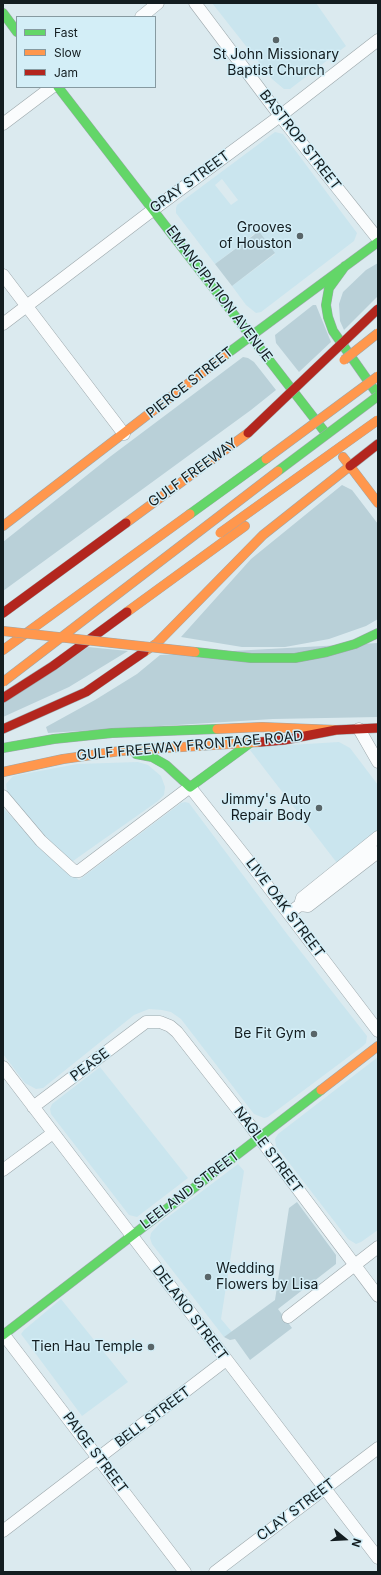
<!DOCTYPE html>
<style>
body{margin:0}
#map{position:relative;width:381px;height:1575px;overflow:hidden;background:#dbeaef;font-family:Inter,sans-serif}
canvas{display:block}
.frame{position:absolute;inset:0;border:4px solid #131d20;pointer-events:none}
.legend{position:absolute;left:16px;top:16px;width:140px;height:72px;box-sizing:border-box;background:#d3eef7;border:1px solid #869aa1;margin:0;padding:5px 7px;list-style:none;font-size:12px;color:#131d20}
.legend li{display:flex;align-items:center;gap:8px;height:20px}
.legend b{width:20px;border:1px solid #869aa1}
.north{position:absolute;left:325px;top:1519px;width:40px;height:40px;-webkit-text-stroke:3px #d3eef7;paint-order:stroke;rotate:108deg;font-size:11px;font-weight:700;line-height:16px;text-align:center;color:#131d20}
.north::after{content:'';display:block;margin:auto;width:14px;height:18px;background:#131d20;clip-path:polygon(50% 0,100% 100%,50% 72%,0 100%)}
</style>
<div id="map">
<canvas width="381" height="1575"></canvas>
<div class="frame"></div>
<ul class="legend">
<li><b style="height:5px;background:#63d668"></b>Fast</li>
<li><b style="height:5px;background:#ff974d"></b>Slow</li>
<li><b style="height:5px;background:#b3261e"></b>Jam</li>
</ul>
<div class="north">N</div>
</div>
<script>
const c = document.querySelector('canvas').getContext('2d');
c.lineJoin = 'round';
function paint(path, color) {
  c.fillStyle = color;
  c.fill(path, 'evenodd');
}
function poly(rows) {
  const path = new Path2D();
  for (const r of rows) {
    path.moveTo(r[0], r[1]);
    for (let i = 2; i < r.length; i += 2) path.lineTo(r[i], r[i + 1]);
  }
  return path;
}
function strokePath(path, color, width, dash) {
  c.strokeStyle = color;
  c.lineWidth = width;
  c.lineCap = dash ? 'butt' : 'round';
  c.setLineDash(dash || []);
  c.stroke(path);
}
function label(font, color, halo, rows, align = 'center') {
  c.font = font + ' Inter,sans-serif';
  c.lineWidth = 3;
  c.setLineDash([]);
  c.textBaseline = 'middle';
  c.strokeStyle = halo;
  c.fillStyle = color;
  for (const [text, x, y, turn = 0] of rows) {
    c.save();
    c.translate(x, y);
    c.rotate((+turn || 0) * Math.PI / 180);
    c.textAlign = isNaN(turn) ? turn : align;
    if (halo) c.strokeText(text, 0, 0);
    c.fillText(text, 0, 0);
    c.restore();
  }
}
const built = poly([
 [212,3,316,3,346,46,290,89,284,89,272,79],
 [275,132,283,134,357,233,354,241,261,312,256,313,246,305,232,286,275,254,258,231,215,264,176,213,176,208,177,205],
 [222,179,238,200,231,205,215,185],
 [339,742,350,748,378,785,378,832,337,863,250,750,257,747],
 [138,762,148,765,161,776,165,787,164,795,158,801,73,861,69,862,11,802,7,790,6,784,13,776,77,764],
 [185,802,189,803,195,811,287,934,367,1036,366,1043,363,1046,268,1117,264,1118,254,1114,181,1019,171,1012,162,1010,149,1009,134,1015,43,1088,36,1089,25,1083,3,1054,3,808,54,859,79,880,181,803],
 [378,1057,378,1230,361,1242,356,1244,348,1239,276,1146,275,1139,278,1134],
 [100,1067,188,1178,137,1217,129,1215,51,1114,50,1109,52,1104],
 [238,1164,244,1171,221,1319,232,1332,224,1337,152,1244,150,1238,151,1233,160,1223],
 [61,1299,128,1382,82,1416,21,1334,24,1330]
]);
const green = poly([
 [258,230,275,253,232,286,215,264,254,235],
 [378,263,378,296,344,330,340,321,339,304,343,292,366,270],
 [313,305,316,305,331,342,299,372,276,343,275,335],
 [243,357,248,358,254,362,276,390,251,410,3,591,3,542,111,456],
 [342,485,352,490,378,524,378,619,366,626,329,639,285,647,242,647,181,637,251,559],
 [378,643,378,717,273,719,48,733,46,727,95,700,137,674,160,655],
 [88,647,128,651,69,687,3,717,3,703],
 [297,1202,336,1255,336,1264,278,1309,292,1328,250,1360,235,1339,230,1340,224,1337,275,1300,289,1208]
]);
const street = poly([
 [195,3,280,116,378,239],
 [141,17,158,3],
 [3,124,52,87],
 [3,275,124,434],
 [3,324,154,209,280,116,378,40],
 [359,729,378,762],
 [3,796,41,841,74,871,79,871,190,787,247,859,378,1031],
 [300,905,308,906,378,852],
 [289,913,300,905,302,898,378,837],
 [3,1067,378,1558],
 [33,1107,146,1022,160,1022,170,1026,177,1032,246,1120,378,1296],
 [3,1170,53,1133],
 [288,1317,378,1247],
 [4,1335,185,1572],
 [3,1531,226,1360],
 [215,1572,378,1448]
]);
const fast = poly([
 [3,13,17,32],
 [58,87,324,431],
 [345,266,329,288,326,305,328,317,333,331,378,395],
 [224,356,378,242],
 [190,514,266,459],
 [195,652,251,658,295,658,327,652,355,644,378,633],
 [3,748,54,739,112,733,217,729],
 [136,754,152,757,166,765,190,787,250,743],
 [3,1335,321,1090]
]);
const slow = poly([
 [343,457,378,503],
 [126,523,248,433],
 [3,526,224,356],
 [127,612,245,526],
 [3,650,190,514],
 [144,652,157,643,263,535,350,466],
 [217,729,262,727,336,730],
 [3,772,63,759,120,751,260,742],
 [321,1090,378,1046]
]);
const jam = poly([
 [350,466,378,444],
 [3,613,126,523],
 [3,698,53,666,127,612],
 [3,729,86,692,144,652],
 [260,742,284,740,336,730,378,728]
]);
const fastBridge = poly([
 [278,471,378,396]
]);
const slowBridge = poly([
 [344,360,378,333],
 [266,459,378,376],
 [220,533,378,420],
 [3,631,195,652],
 [3,682,278,471]
]);
const jamBridge = poly([
 [248,433,378,309]
]);
const markers = [
 [276,40,4,"#596568"],
 [300,236,4,"#596568"],
 [319,808,4,"#596568"],
 [314,1034,4,"#596568"],
 [208,1277,4,"#596568"],
 [151,1347,4,"#596568"]
];
const poiNames = [
 ["St John Missionary",276,55,"center"],
 ["Baptist Church",276,71,"center"],
 ["Grooves",292,228],
 ["of Houston",292,244],
 ["Jimmy's Auto",311,800],
 ["Repair Body",311,816],
 ["Be Fit Gym",306,1034],
 ["Wedding",216,1269,"left"],
 ["Flowers by Lisa",216,1285,"left"],
 ["Tien Hau Temple",143,1347]
];
const streetNames = [
 ["BASTROP STREET",300,140,52],
 ["GRAY STREET",190,182,-36],
 ["EMANCIPATION AVENUE",219,294,53],
 ["PIERCE STREET",190,383,-38],
 ["GULF FREEWAY",193,473,-36],
 ["GULF FREEWAY FRONTAGE ROAD",190,746,-5],
 ["LIVE OAK STREET",285,908,53],
 ["PEASE",90,1065,-37],
 ["NAGLE STREET",268,1150,53],
 ["LEELAND STREET",190,1190,-37],
 ["DELANO STREET",190,1313,53],
 ["BELL STREET",153,1417,-37],
 ["PAIGE STREET",95,1453,53],
 ["CLAY STREET",296,1510,-37]
];
paint(built, '#cae5ee');
paint(green, '#b9d0d8');
strokePath(street, '#9ca7ab', 13);
strokePath(fast, '#9ca7ab', 10);
strokePath(slow, '#9ca7ab', 10);
strokePath(jam, '#9ca7ab', 10);
strokePath(street, '#fafcfd', 12);
strokePath(fast, '#63d668', 9);
strokePath(slow, '#ff974d', 9);
strokePath(jam, '#b3261e', 9);
strokePath(fastBridge, '#9ca7ab', 10, []);
strokePath(slowBridge, '#9ca7ab', 10, []);
strokePath(jamBridge, '#9ca7ab', 10, []);
strokePath(fastBridge, '#63d668', 9);
strokePath(slowBridge, '#ff974d', 9);
strokePath(jamBridge, '#b3261e', 9);
for (const [x, y, r, color] of markers) {
  const dot = new Path2D();
  dot.arc(x, y, r, 0, 2 * Math.PI);
  c.fillStyle = color;
  c.fill(dot);
  strokePath(dot, '#d3eef7', 1.5);
}
label('14px', '#131d20', '#d3eef7', poiNames, 'right');
label('14px', '#131d20', '#d3eef7', streetNames);
</script>
